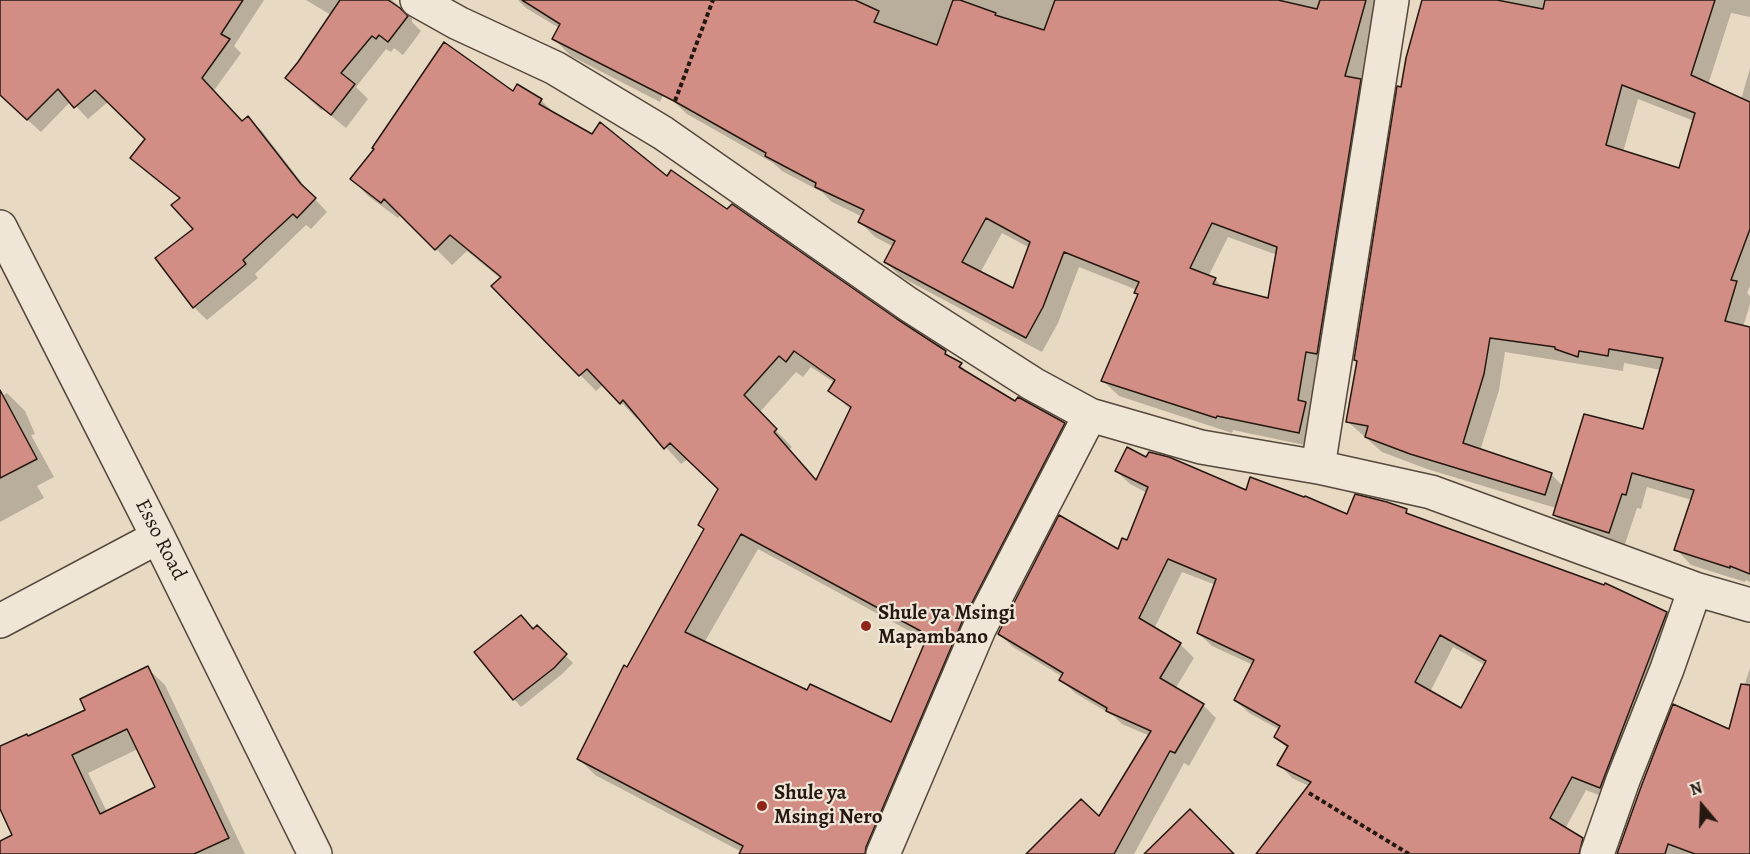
<!DOCTYPE html>
<style>
body{margin:0}
#map{position:relative;width:1750px;height:854px;overflow:hidden;background:#e8d9c2;font-family:Alegreya,serif}
canvas{display:block}
.north{position:absolute;left:1672px;top:776px;width:60px;height:60px;-webkit-text-stroke:4px #f0e6d7;paint-order:stroke;rotate:341deg;font-size:16px;font-weight:700;line-height:24px;text-align:center;color:#251811}
.north::after{content:'';display:block;margin:auto;width:21px;height:27px;background:#251811;clip-path:polygon(50% 0,100% 100%,50% 72%,0 100%)}
</style>
<div id="map">
<canvas width="1750" height="854"></canvas>
<div class="north">N</div>
</div>
<script>
const c = document.querySelector('canvas').getContext('2d');
c.lineJoin = 'round';
function paint(path, color) {
  c.fillStyle = color;
  c.fill(path, 'evenodd');
}
function poly(rows) {
  const path = new Path2D();
  for (const r of rows) {
    path.moveTo(r[0], r[1]);
    for (let i = 2; i < r.length; i += 2) path.lineTo(r[i], r[i + 1]);
  }
  return path;
}
function strokePath(path, color, width, dash) {
  c.strokeStyle = color;
  c.lineWidth = width;
  c.lineCap = dash ? 'butt' : 'round';
  c.setLineDash(dash || []);
  c.stroke(path);
}
function label(font, color, halo, rows, align = 'center') {
  c.font = font + ' Alegreya,serif';
  c.lineWidth = 4.5;
  c.setLineDash([]);
  c.textBaseline = 'middle';
  c.strokeStyle = halo;
  c.fillStyle = color;
  for (const [text, x, y, turn = 0] of rows) {
    c.save();
    c.translate(x, y);
    c.rotate((+turn || 0) * Math.PI / 180);
    c.textAlign = isNaN(turn) ? turn : align;
    if (halo) c.strokeText(text, 0, 0);
    c.fillText(text, 0, 0);
    c.restore();
  }
}
const shadow = poly([
 [0,0,264,0,234,46,241,53,213,92,242,122,248,118,261,130,312,196,327,212,311,229,306,225,255,274,258,278,207,320,194,307,157,258,195,230,180,199,132,158,147,139,109,101,88,119,71,101,41,132,0,95],
 [306,0,392,0,412,18,412,22,421,31,403,55,394,48,391,52,386,49,356,87,368,99,346,128,323,109,321,110,287,78,331,15],
 [518,0,706,0,660,102,571,56,554,39,559,28,526,8],
 [732,0,1385,0,1314,447,1233,430,1232,433,1119,396,1103,381,1139,295,1136,293,1137,290,1079,267,1058,323,1042,352,901,277,886,262,894,247,875,237,860,222,863,217,832,202,822,192,782,171,773,163,687,114,671,99],
 [1002,233,1030,248,1013,290,980,273],
 [1228,237,1277,255,1270,300,1224,289,1215,279,1208,277],
 [1423,0,1750,0,1750,17,1731,13,1708,85,1741,100,1750,68,1750,286,1747,293,1750,296,1750,304,1743,327,1750,329,1750,582,1746,580,1745,582,1691,565,1676,549,1692,500,1647,487,1641,509,1637,508,1624,547,1570,530,1554,515,1556,508,1427,469,1382,452,1348,422,1358,362,1356,360,1402,89],
 [1638,99,1694,121,1680,170,1623,152],
 [1505,352,1623,371,1624,363,1661,370,1644,430,1563,486,1552,475,1480,451,1499,390],
 [513,94,541,100,556,115,727,211,945,352,976,379,1016,403,1064,424,1080,440,886,854,741,854,742,852,595,775,579,759,705,530,700,525,719,489,688,459,681,464,639,417,637,419,604,384,596,391,493,286,501,279,467,251,452,265,401,214,398,218,368,196,352,179],
 [811,367,835,383,830,390,851,410,817,481,789,449,792,447,759,413,796,372,803,377],
 [758,549,928,641,892,724,808,692,704,643],
 [7,393,25,411,35,434,31,435,54,477,37,486,44,498,0,522,0,397],
 [1147,459,1247,492,1348,516,1406,511,1413,518,1666,613,1680,627,1614,801,1586,790,1565,829,1582,839,1595,854,1258,854,1309,786,1292,778,1279,764,1288,749,1276,737,1280,730,1249,713,1235,700,1253,665,1212,646,1198,633,1216,585,1182,572,1154,629,1181,645,1194,658,1175,689,1203,705,1216,718,1189,766,1184,763,1134,854,1028,854,1099,819,1150,736,1122,724,1115,717,1075,693,1061,680,1063,677,1013,647,999,634,1119,551,1127,542,1147,493,1130,484,1116,471],
 [1453,647,1485,665,1462,710,1430,692],
 [537,627,573,663,561,675,521,707,514,699,533,630],
 [147,668,165,685,245,854,0,854,0,848,14,835,0,806,0,748,29,738,87,710],
 [138,749,157,788,107,812,88,773],
 [1750,668,1750,854,1618,854,1730,731]
]);
const building = poly([
 [0,0,243,0,221,34,230,39,202,78,242,121,248,116,301,184,316,198,297,218,293,214,243,260,246,264,193,308,155,258,193,229,171,205,180,198,130,158,145,139,95,90,74,108,58,89,27,120,0,95,0,0],
 [340,0,388,0,400,8,408,16,388,42,379,35,376,39,372,36,341,73,355,84,331,115,285,78,298,62,340,0],
 [522,0,855,0,879,11,874,22,937,45,953,0,960,0,996,13,995,15,1044,30,1055,0,1278,0,1317,9,1320,0,1366,0,1345,76,1361,79,1317,354,1306,352,1298,400,1306,402,1299,433,1217,416,1216,418,1101,381,1138,294,1134,293,1139,282,1064,252,1043,307,1026,338,884,262,895,241,858,222,864,210,815,187,816,183,765,156,766,153,674,101,552,39,560,24,522,0],
 [986,218,1030,242,1013,288,962,262,986,218],
 [1212,223,1277,247,1268,298,1213,284,1216,278,1190,268,1212,223],
 [1422,0,1497,0,1543,9,1545,0,1715,0,1691,75,1750,102,1750,229,1731,280,1737,281,1725,321,1750,327,1750,574,1730,566,1730,568,1674,550,1694,490,1632,473,1626,495,1622,494,1609,533,1553,515,1584,414,1643,429,1663,358,1609,349,1608,356,1579,351,1578,357,1555,349,1555,347,1490,338,1484,374,1463,443,1552,473,1545,495,1410,454,1365,437,1368,426,1346,422,1357,361,1354,360,1397,86,1401,87,1406,58,1422,0],
 [1622,85,1695,113,1679,168,1606,145,1622,85],
 [444,42,513,91,517,84,542,99,539,104,592,134,600,122,667,176,671,170,727,209,732,204,897,319,946,351,945,354,962,363,959,367,1015,401,1018,397,1065,423,962,622,866,847,865,854,739,854,743,846,577,759,624,665,627,667,704,529,698,525,718,489,670,443,664,449,623,400,620,404,587,369,579,376,491,286,501,277,450,235,435,250,384,199,381,203,350,179,374,149,372,148,444,42],
 [794,351,835,380,828,391,851,407,816,480,774,432,777,429,744,395,779,356,786,362,794,351],
 [741,534,928,635,891,722,810,684,807,690,685,632,741,534],
 [0,390,37,459,0,478,0,390],
 [1127,447,1146,457,1149,452,1169,457,1246,490,1250,477,1304,497,1305,496,1347,514,1355,494,1387,502,1407,509,1406,513,1604,585,1605,583,1667,612,1600,788,1572,777,1550,818,1583,838,1579,854,1256,854,1311,782,1277,765,1288,746,1274,737,1280,726,1234,700,1254,660,1197,633,1216,579,1168,559,1139,618,1181,643,1160,678,1204,704,1175,753,1170,751,1114,854,1026,854,1081,799,1099,816,1151,731,1106,711,1107,708,1059,680,1063,673,998,634,1059,515,1118,549,1122,538,1127,540,1148,487,1115,471,1127,447],
 [1440,635,1486,661,1461,708,1415,682,1440,635],
 [521,615,533,629,537,625,567,654,554,668,513,700,474,652,521,615],
 [148,666,229,838,194,854,0,854,0,841,12,835,0,809,0,746,27,734,28,736,85,710,80,699,148,666],
 [127,729,155,787,100,814,72,755,127,729],
 [1741,684,1750,685,1750,854,1695,854,1668,844,1665,854,1617,854,1641,787,1673,704,1729,729,1741,684],
 [1190,809,1234,854,1144,854,1190,809]
]);
const path = poly([
 [675,101,713,0],
 [1309,793,1409,854]
]);
const minor = poly([
 [417,0,458,23,555,68,663,133,908,304,1033,384,1090,415,1201,447,1318,467,1431,492,1695,589,1750,605],
 [0,227,158,537,315,854],
 [1318,467,1392,0],
 [0,621,158,537],
 [883,854,979,629,1090,415],
 [1597,854,1623,780,1667,669,1695,589]
]);
const markers = [
 [866,626,6,"#8f2418"],
 [762,806,6,"#8f2418"]
];
const streetNames = [
 ["Esso Road",160,540,63]
];
const poiNames = [
 ["Shule ya Msingi",878,614],
 ["Mapambano",878,638],
 ["Shule ya",774,794],
 ["Msingi Nero",774,818]
];
paint(shadow, '#0003');
paint(building, '#d28e85');
strokePath(building, '#251811', 1.5);
strokePath(minor, '#56483d', 36);
strokePath(path, '#251811', 4, [4.5, 3]);
strokePath(minor, '#f0e6d7', 33);
for (const [x, y, r, color] of markers) {
  const dot = new Path2D();
  dot.arc(x, y, r, 0, 2 * Math.PI);
  c.fillStyle = color;
  c.fill(dot);
  strokePath(dot, '#f0e6d7', 2);
}
label('21px', '#251811', '#f0e6d7', streetNames);
label('bold 21px', '#251811', '#f0e6d7', poiNames, 'left');
</script>
